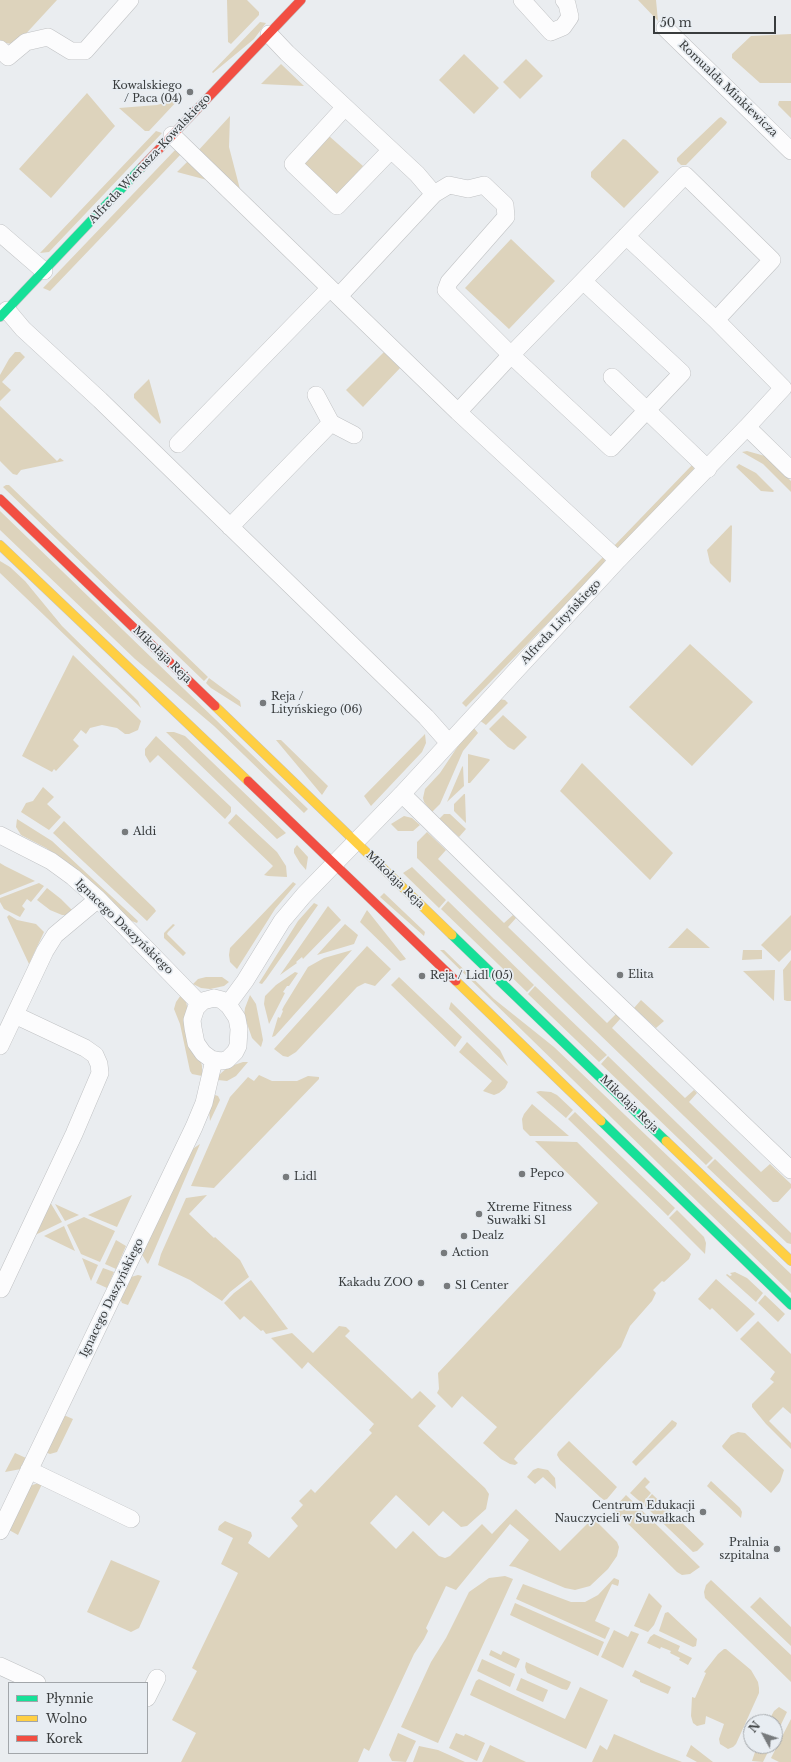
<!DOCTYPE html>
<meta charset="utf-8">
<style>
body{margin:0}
#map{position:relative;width:791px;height:1762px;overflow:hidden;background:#eaedf0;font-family:"Libre Baskerville",serif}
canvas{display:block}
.legend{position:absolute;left:8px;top:1682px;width:140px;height:72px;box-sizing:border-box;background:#e8edf2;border:1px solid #a2a6aa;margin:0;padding:5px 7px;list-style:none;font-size:12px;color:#393c3d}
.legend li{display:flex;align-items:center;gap:8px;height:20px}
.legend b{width:20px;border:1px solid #a2a6aa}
.north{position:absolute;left:743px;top:1714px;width:40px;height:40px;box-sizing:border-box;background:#e8edf2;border:1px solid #a2a6aa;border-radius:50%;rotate:310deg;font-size:11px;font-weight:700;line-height:16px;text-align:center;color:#393c3d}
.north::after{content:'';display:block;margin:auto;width:14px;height:18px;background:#777a7c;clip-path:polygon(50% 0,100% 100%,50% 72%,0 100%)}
.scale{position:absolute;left:653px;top:16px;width:123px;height:18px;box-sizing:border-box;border:2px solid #393c3d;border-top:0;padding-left:5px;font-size:12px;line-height:14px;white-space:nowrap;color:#393c3d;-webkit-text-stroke:3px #e8edf2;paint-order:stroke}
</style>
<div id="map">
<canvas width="791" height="1762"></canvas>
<ul class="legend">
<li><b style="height:5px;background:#16e098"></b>Płynnie</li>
<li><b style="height:5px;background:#ffcf43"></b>Wolno</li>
<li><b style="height:5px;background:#f24e42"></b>Korek</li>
</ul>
<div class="north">N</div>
<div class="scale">50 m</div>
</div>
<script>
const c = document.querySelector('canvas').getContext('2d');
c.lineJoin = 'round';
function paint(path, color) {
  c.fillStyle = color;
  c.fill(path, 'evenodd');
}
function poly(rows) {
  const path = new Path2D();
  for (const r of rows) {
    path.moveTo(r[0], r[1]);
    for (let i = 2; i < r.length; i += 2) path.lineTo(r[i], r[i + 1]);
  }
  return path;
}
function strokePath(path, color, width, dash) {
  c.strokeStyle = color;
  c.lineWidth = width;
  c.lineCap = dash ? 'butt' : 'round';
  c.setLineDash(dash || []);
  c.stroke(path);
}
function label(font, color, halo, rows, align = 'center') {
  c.font = font + ' "Libre Baskerville",serif';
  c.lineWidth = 3.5;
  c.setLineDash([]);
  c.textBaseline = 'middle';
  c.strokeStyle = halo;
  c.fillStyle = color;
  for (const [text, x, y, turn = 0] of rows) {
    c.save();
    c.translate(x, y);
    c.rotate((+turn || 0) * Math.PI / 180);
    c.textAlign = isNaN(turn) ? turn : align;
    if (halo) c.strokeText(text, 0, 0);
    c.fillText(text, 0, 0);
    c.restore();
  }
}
const green = poly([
 [0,0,57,0,21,39,12,44,0,42],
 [227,0,247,0,259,12,259,15,231,44,228,42],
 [638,0,656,0,658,21],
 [260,22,266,23,254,39,213,73,212,72],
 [791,34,791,83,760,83,732,58,732,54,751,36],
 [464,54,499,88,474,114,439,80],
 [526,59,543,76,520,99,503,82],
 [281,64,304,86,261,84],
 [87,93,115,126,51,198,19,169],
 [177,99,178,100,149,131,145,131,119,108,157,105],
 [779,101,791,101,791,118,778,105],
 [230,116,229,147,242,197,196,153],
 [721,117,727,122,726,124,686,165,681,165,677,161,677,158,719,118],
 [156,131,162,133,49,252,40,253],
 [329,136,363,166,337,195,303,164],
 [623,139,626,140,659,172,624,208,591,177,591,172],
 [176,149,182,153,50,291,43,288],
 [189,160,211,181,177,172],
 [511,239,555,281,509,329,465,288],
 [386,350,402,366,363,407,346,390],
 [15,352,20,352,25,357,2,382,11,390,0,401,0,375,9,359],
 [149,379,161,422,160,424,134,398,134,394],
 [0,406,57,461,60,458,64,461,21,470,17,475,13,474,0,461],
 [747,451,765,456,777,467,791,481,791,492,763,464,742,452],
 [693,464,694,469,619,549,612,548],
 [739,464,756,473,774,491,773,492,761,491,736,467],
 [6,485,9,485,208,677,204,681,3,487],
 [0,511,308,809,304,813,214,726,135,659,0,530],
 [731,525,732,526,731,581,730,583,710,563,707,550],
 [604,556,605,560,604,565,466,707,462,703],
 [0,561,10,567,25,581,62,626,133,696,138,701,141,708,0,573],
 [690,644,753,702,692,766,629,707],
 [73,655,141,721,138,730,129,734,125,734,117,728,102,725,90,728,86,734,81,730,73,740,79,746,56,771,54,769,52,772,22,756],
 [209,678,240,701,241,707,211,688,206,683],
 [499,699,505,700,508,703,486,725,479,720],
 [503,715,527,737,514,750,508,747,489,729],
 [474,728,478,733,463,751,440,804,432,812,424,802,423,798,425,789,440,773,462,740],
 [166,732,174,732,185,736,286,833,277,839],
 [425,734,426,743,422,752,371,806,364,796],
 [156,736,231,807,231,812,225,819,158,755,150,763,145,755,145,749],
 [276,740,281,740,328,786,322,795],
 [468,754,489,759,490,760,470,783,468,783],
 [582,763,673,853,650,880,560,791],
 [463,766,464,786,447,802,462,767],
 [43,787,54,797,47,804,61,817,49,830,21,812,26,803,33,801],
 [464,794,465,794,466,823,454,811,454,804],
 [236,814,277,852,286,866,287,877,268,876,264,875,273,866,228,823],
 [444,814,450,814,466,829,459,837,439,819],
 [404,816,412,818,420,825,413,831,398,831,391,824],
 [17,819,52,841,138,921,137,923,129,920,67,862,46,848,21,835,16,827],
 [64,821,154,908,156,911,147,921,53,833],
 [427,832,446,850,438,859,504,923,513,915,516,918,508,927,607,1023,616,1014,621,1018,612,1028,685,1098,694,1090,697,1093,689,1102,761,1172,770,1164,791,1184,791,1188,778,1202,773,1202,417,858,417,842],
 [297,845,308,857,306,870,300,863,294,853,294,849],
 [0,863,5,866,35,881,0,895],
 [412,867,446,900,439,908,403,873],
 [293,882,296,884,275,909,237,969,230,962,229,955,230,948],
 [39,883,44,886,31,902,27,899,22,906,25,909,20,917,4,909,0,902,0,898],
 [47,888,61,899,73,911,67,915,62,915,50,910,37,900],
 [384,893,425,932,424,936,380,897],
 [448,901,534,985,527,992,441,909],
 [314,903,318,905,266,979,262,984,259,983,298,921],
 [328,906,341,920,303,959,302,957,296,962,297,963,280,975],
 [367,910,406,959,404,960,400,961,360,922],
 [9,915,17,920,36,924,44,932,29,964,7,917],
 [791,915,791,950,779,962,761,945],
 [173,924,175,925,168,932,167,934,186,953,183,956,164,938,164,933],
 [345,924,358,935,354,944,317,955],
 [687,928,710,948,668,948],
 [367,946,391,969,375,986,365,983,357,987,296,1052,288,1057,283,1056,274,1049],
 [352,950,275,1036,272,1037,278,1017,280,1018,283,1011,282,1010,284,1006,308,967,324,958],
 [440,950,444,950,494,999,554,1047,791,1274,791,1293],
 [743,950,762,950,762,959,742,960],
 [791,960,791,1001,787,1001,784,1000,783,970],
 [775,970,774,1001,743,971],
 [295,972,298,973,289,986,287,986,283,992,285,993,269,1024,264,1004,265,996,276,985],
 [206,977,222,977,229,982,224,986,210,989,201,988,193,984,198,979],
 [399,977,462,1037,455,1047,391,985],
 [535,986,607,1055,599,1062,528,994],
 [181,995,186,1002,202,1066,202,1076,192,1074,190,1071,180,1024,174,1009,176,1002],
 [250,995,256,1004,261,1029,263,1040,261,1047,252,1038,244,1015,245,1008],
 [641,1000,664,1021,656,1028,634,1008],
 [451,1002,500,1050,508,1066,449,1009],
 [467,1042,508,1082,505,1088,499,1093,494,1095,483,1091,492,1081,459,1052],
 [608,1056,713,1158,706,1165,601,1064],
 [243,1062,248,1062,236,1076,227,1081,218,1080,219,1075,228,1067],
 [259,1075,272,1081,297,1081,308,1076,319,1077,319,1079,214,1188,191,1186,230,1097,248,1077,254,1081],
 [540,1091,551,1092,557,1095,573,1110,566,1118,536,1092],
 [215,1095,218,1096,220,1100,210,1121,209,1110],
 [532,1104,569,1136,530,1136,523,1129,522,1119,524,1114],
 [575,1112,675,1208,668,1216,568,1119],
 [535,1141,577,1142,691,1254,689,1259,677,1270,664,1282,662,1281,653,1290,656,1293,652,1301,630,1326,621,1347,517,1455,514,1459,518,1463,515,1465,510,1464,501,1459,483,1443,497,1427,462,1396,452,1408,437,1393,439,1389,438,1373,598,1203],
 [200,1144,154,1251,148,1264,147,1263,141,1253,191,1150],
 [715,1159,791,1233,791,1244,787,1243,707,1167],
 [132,1195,117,1227,88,1215],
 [207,1195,189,1214,214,1238,215,1237,240,1260,249,1277,230,1292,222,1301,190,1280,158,1265,161,1254,186,1198],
 [50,1202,62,1222,29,1238],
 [55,1204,79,1215,65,1221],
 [677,1210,704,1237,706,1243,705,1254,669,1218],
 [84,1217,115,1231,100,1262,81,1254,67,1225],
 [64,1226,75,1251,44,1236],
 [116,1240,126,1246,116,1269,105,1264],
 [82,1258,98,1265,91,1281],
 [103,1268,114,1272,107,1288,96,1283],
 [735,1272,747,1278,763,1293,756,1302,726,1275,727,1274,730,1276,732,1275,730,1273],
 [138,1275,142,1276,128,1305,122,1303,120,1298,131,1277],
 [716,1279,755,1314,737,1332,712,1308,710,1310,698,1299],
 [251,1280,288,1329,266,1334,263,1330,261,1331,244,1316,240,1320,224,1303,234,1293],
 [765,1295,785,1314,778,1322,758,1303],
 [758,1321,791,1354,791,1414,783,1407,769,1421,791,1443,791,1449,766,1424,752,1407,752,1404,774,1382,770,1379,775,1372,740,1339],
 [339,1326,346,1327,350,1331,345,1336,412,1399,420,1391,436,1406,418,1426,485,1488,489,1494,486,1509,467,1526,461,1527,443,1511,429,1526,396,1495,370,1523,396,1549,413,1531,439,1556,445,1558,450,1556,482,1524,492,1534,516,1509,560,1551,587,1524,596,1521,617,1542,619,1547,617,1556,608,1569,590,1586,575,1590,565,1588,515,1567,509,1566,529,1540,510,1524,456,1590,446,1586,426,1628,428,1631,424,1639,414,1654,369,1751,364,1748,358,1762,181,1762,196,1733,172,1720,197,1671,192,1668,238,1573,221,1564,233,1538,218,1530,219,1526,225,1521,251,1532,252,1536,248,1543,269,1558,298,1526,291,1518,303,1505,299,1501,311,1489,315,1493,372,1433,369,1430,374,1424,340,1392,308,1362,302,1369,271,1338,292,1333,313,1353],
 [63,1416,66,1416,73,1419,57,1452,50,1454,45,1452],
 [672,1420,677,1423,676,1426,636,1466,632,1462],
 [738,1432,745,1433,784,1470,780,1482,771,1493,723,1448,722,1446,731,1435],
 [569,1441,617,1487,607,1499,604,1500,600,1497,560,1460,557,1455,558,1452],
 [15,1453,26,1458,21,1469,5,1472],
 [538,1468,548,1470,555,1478,556,1489,543,1477,535,1484,527,1477,533,1470],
 [645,1477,650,1482,645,1487,651,1493,645,1500,644,1505,630,1493],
 [711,1481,740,1508,742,1512,741,1518,707,1486],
 [38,1483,42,1484,18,1535,9,1530,30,1486],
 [652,1494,704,1544,697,1551,693,1552,645,1506,646,1501],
 [626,1495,700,1567,690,1574,682,1575,677,1572,615,1511,615,1507],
 [111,1560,160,1581,139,1628,131,1632,87,1612],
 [505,1576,513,1579,438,1743,401,1727,431,1662,446,1638,469,1592,489,1578],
 [614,1578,619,1580,619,1582,618,1586,612,1584,595,1621,610,1628,605,1639,516,1599,523,1584,571,1602,585,1602,598,1595],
 [711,1580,791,1655,791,1682,705,1598,704,1592,706,1585],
 [649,1593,662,1606,654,1625,648,1632,634,1626],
 [760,1597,791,1627,791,1646,750,1607],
 [515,1603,604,1642,598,1656,510,1615],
 [668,1612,697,1639,696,1646,693,1647,659,1631,665,1613],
 [614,1630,628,1637,631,1631,639,1634,623,1668,601,1657],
 [654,1634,680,1646,678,1651,692,1658,688,1665,679,1660,680,1658,670,1653,671,1651,661,1647,660,1649,647,1643,650,1637],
 [724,1649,726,1649,751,1670,758,1682,759,1688,759,1693,736,1744,733,1747,728,1749,720,1744,719,1739,724,1724,706,1716,705,1724,697,1726,693,1723,691,1716,692,1697,695,1698,706,1673,704,1672,718,1654],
 [491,1650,501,1655,503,1651,520,1659,516,1668,489,1655],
 [482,1659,515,1674,510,1687,477,1671],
 [526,1662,571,1682,569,1687,567,1690,562,1689,527,1673,525,1667],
 [635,1670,671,1687,668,1694,640,1682,640,1680,632,1676],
 [521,1678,548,1690,543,1702,516,1690],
 [479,1679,565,1719,580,1687,608,1700,586,1749,470,1695,476,1681],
 [779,1707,787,1712,775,1737,775,1722,768,1722,774,1711],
 [791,1719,791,1762,779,1762,771,1758],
 [398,1733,416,1741,406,1762,392,1761,389,1755],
 [456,1733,464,1736,465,1734,485,1743,477,1761,449,1748],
 [614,1734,656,1752,682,1762,592,1762,600,1745,607,1750],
 [490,1745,526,1762,482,1762],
 [691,1745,713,1762,697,1762,686,1756],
 [419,1746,438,1750,465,1762,413,1762],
 [757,1746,771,1746,763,1762,752,1761]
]);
const street = poly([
 [522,0,551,32,563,27,570,17,567,4,564,0],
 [665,28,791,151],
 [269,34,287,53,417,174,434,194],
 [0,49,8,57,26,42,48,37,71,51,85,51,130,0],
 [345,107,293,164,337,206,391,150],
 [172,135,458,412,618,560],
 [0,233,44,271],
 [626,236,716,320,783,388,747,427],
 [583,281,682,373,611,448,511,355,583,281],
 [583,281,685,175,772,260,716,320],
 [339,296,434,194,449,185,468,189,484,185,505,205,506,217,449,282,446,290,511,355,458,412],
 [7,310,23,329,100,400,426,717,449,743],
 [612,377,708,469],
 [316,395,331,423],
 [178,444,330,288],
 [230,527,331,423,354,435],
 [402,794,583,971,791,1170],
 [0,835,51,861,73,877,98,899,199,1003],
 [214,998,222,1000,229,1006,237,1018,239,1029,238,1046,235,1052,227,1060,221,1061,211,1059,203,1053,196,1043,193,1028,192,1020,196,1008,203,1001,214,998],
 [228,1004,245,981,282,921,304,895,402,794,618,560,747,427,791,470],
 [0,1046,45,951,55,935,98,899],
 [1,1289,74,1134,100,1073,99,1064,95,1055,85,1048,15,1015],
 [29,1470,131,1519],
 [0,1531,194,1127,204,1103,214,1060],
 [0,1666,37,1683],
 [147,1698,157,1678]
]);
const fast = poly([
 [0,317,142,167],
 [452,935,666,1141],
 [601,1121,791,1305]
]);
const slow = poly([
 [0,545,248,781],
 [215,706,452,935],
 [456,981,601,1121],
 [666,1141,791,1261]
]);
const jam = poly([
 [142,167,301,0],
 [0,499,215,706],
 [248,781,456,981]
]);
const markers = [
 [190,92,4,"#777a7c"],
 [263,703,4,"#777a7c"],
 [125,832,4,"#777a7c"],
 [620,975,4,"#777a7c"],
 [422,976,4,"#777a7c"],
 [522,1174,4,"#777a7c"],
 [286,1177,4,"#777a7c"],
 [479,1214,4,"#777a7c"],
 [464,1236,4,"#777a7c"],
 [444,1253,4,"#777a7c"],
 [421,1283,4,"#777a7c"],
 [447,1286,4,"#777a7c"],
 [703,1512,4,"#777a7c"],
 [777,1549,4,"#777a7c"]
];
const poiNames = [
 ["Kowalskiego",182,86,"right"],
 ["/ Paca (04)",182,99,"right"],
 ["Reja /",271,697],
 ["Lityńskiego (06)",271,710],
 ["Aldi",133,832],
 ["Elita",628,975],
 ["Reja / Lidl (05)",430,976],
 ["Pepco",530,1174],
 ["Lidl",294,1177],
 ["Xtreme Fitness",487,1208],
 ["Suwałki S1",487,1221],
 ["Dealz",472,1236],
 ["Action",452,1253],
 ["Kakadu ZOO",413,1283,"right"],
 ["S1 Center",455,1286],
 ["Centrum Edukacji",695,1506,"right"],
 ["Nauczycieli w Suwałkach",695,1519,"right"],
 ["Pralnia",769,1543,"right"],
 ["szpitalna",769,1556,"right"]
];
const streetNames = [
 ["Romualda Minkiewicza",728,89,44],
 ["Alfreda Wierusza-Kowalskiego",150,159,-47],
 ["Alfreda Lityńskiego",561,622,-47],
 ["Mikołaja Reja",162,655,44],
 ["Mikołaja Reja",395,880,44],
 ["Ignacego Daszyńskiego",124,927,44],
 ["Mikołaja Reja",629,1104,44],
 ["Ignacego Daszyńskiego",112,1298,-64]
];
paint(green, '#ddd3bc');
strokePath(street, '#c0c2c4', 18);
strokePath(fast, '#c0c2c4', 10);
strokePath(slow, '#c0c2c4', 10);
strokePath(jam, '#c0c2c4', 10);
strokePath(street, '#fcfcfd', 17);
strokePath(fast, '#16e098', 9);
strokePath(slow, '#ffcf43', 9);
strokePath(jam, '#f24e42', 9);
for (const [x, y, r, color] of markers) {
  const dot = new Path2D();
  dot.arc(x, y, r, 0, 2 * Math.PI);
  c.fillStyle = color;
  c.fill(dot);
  strokePath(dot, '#e8edf2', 1.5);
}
label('11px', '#393c3d', '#e8edf2', poiNames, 'left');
label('11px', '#393c3d', '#e8edf2', streetNames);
</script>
